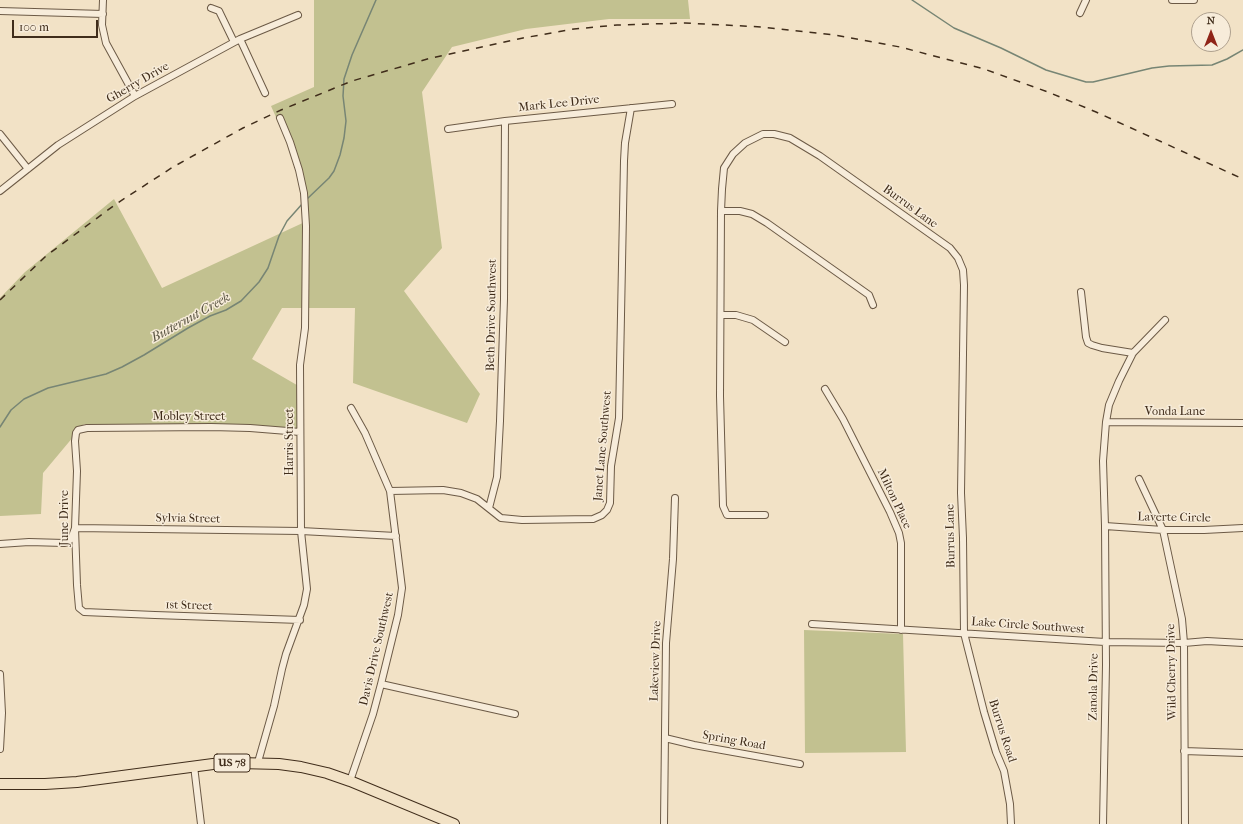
<!DOCTYPE html>
<style>
body{margin:0}
#map{position:relative;width:1243px;height:824px;overflow:hidden;background:#f2e2c6;font-family:"IM FELL French Canon",serif}
canvas{display:block}
.north{position:absolute;left:1191px;top:12px;width:40px;height:40px;box-sizing:border-box;background:#f7ecda;border:1px solid #aea08e;border-radius:50%;rotate:0deg;font-size:11px;font-weight:700;line-height:16px;text-align:center;color:#402d1b}
.north::after{content:'';display:block;margin:auto;width:14px;height:18px;background:#8f2418;clip-path:polygon(50% 0,100% 100%,50% 72%,0 100%)}
.scale{position:absolute;left:12px;top:20px;width:86px;height:18px;box-sizing:border-box;border:2px solid #402d1b;border-top:0;padding-left:5px;font-size:12px;line-height:14px;white-space:nowrap;color:#402d1b;-webkit-text-stroke:3px #f7ecda;paint-order:stroke}
</style>
<div id="map">
<canvas width="1243" height="824"></canvas>
<div class="north">N</div>
<div class="scale">100 m</div>
</div>
<script>
const c = document.querySelector('canvas').getContext('2d');
c.lineJoin = 'round';
function paint(path, color) {
  c.fillStyle = color;
  c.fill(path, 'evenodd');
}
function poly(rows) {
  const path = new Path2D();
  for (const r of rows) {
    path.moveTo(r[0], r[1]);
    for (let i = 2; i < r.length; i += 2) path.lineTo(r[i], r[i + 1]);
  }
  return path;
}
function strokePath(path, color, width, dash) {
  c.strokeStyle = color;
  c.lineWidth = width;
  c.lineCap = dash ? 'butt' : 'round';
  c.setLineDash(dash || []);
  c.stroke(path);
}
function label(font, color, halo, rows, align = 'center') {
  c.font = font + ' "IM FELL French Canon",serif';
  c.lineWidth = 3;
  c.setLineDash([]);
  c.textBaseline = 'middle';
  c.strokeStyle = halo;
  c.fillStyle = color;
  for (const [text, x, y, turn = 0] of rows) {
    c.save();
    c.translate(x, y);
    c.rotate((+turn || 0) * Math.PI / 180);
    c.textAlign = isNaN(turn) ? turn : align;
    if (halo) c.strokeText(text, 0, 0);
    c.fillText(text, 0, 0);
    c.restore();
  }
}
const green = poly([
 [314,0,688,0,690,19,609,19,526,29,452,47,422,92,442,248,404,291,480,394,467,423,353,383,355,308,282,308,252,359,302,388,302,431,268,427,84,424,43,473,41,514,0,516,0,298,25,272,114,199,162,288,307,221,292,153,271,106,314,87],
 [804,630,903,634,906,752,805,753]
]);
const stream = poly([
 [912,0,954,28,1001,48,1046,70,1086,82,1093,82,1152,68,1169,66,1212,65,1227,59,1243,50],
 [307,199,329,178,334,171,340,155,344,138,346,121,343,96,344,79,352,55,376,0],
 [0,427,11,410,24,399,48,388,106,374,122,367,144,355,188,328,210,316,226,310,241,301,259,282,268,268,279,236,287,221,303,203]
]);
const minor = poly([
 [103,0,102,25,106,43,135,96],
 [1172,0,1194,0],
 [211,8,219,11,234,42],
 [0,11,103,14],
 [1080,13,1086,0],
 [240,39,265,93],
 [448,129,505,121,672,104],
 [0,134,28,169],
 [0,191,58,145,135,96,240,39,298,15],
 [721,211,720,396,723,506,727,515,765,515],
 [1081,292,1086,337,1088,343,1092,345,1102,348,1133,353],
 [873,305,869,295,767,223,752,214,740,211,721,211,722,189,724,168,733,154,745,143,763,134,774,134,790,138,820,156,950,248,958,258,963,270,964,285,961,493,963,538,964,633,984,712,996,752,1004,771,1010,804,1011,824],
 [721,315,736,315,753,320,785,342],
 [825,389,843,419,890,512,899,533,901,543,901,630],
 [1106,422,1243,423],
 [1139,479,1163,530,1182,619,1184,643,1185,824],
 [390,491,443,490,461,493,477,499,501,518,522,520,593,519,602,515,607,510,610,503,611,466,619,418,624,161,625,143,631,108],
 [489,508,497,477,500,421,504,299,505,121],
 [1105,526,1163,530,1204,530,1243,528],
 [0,544,29,542,64,543,68,542,71,539,75,528,301,531,396,536],
 [300,620,155,615,84,612,79,608,77,585,75,528,77,471,75,441,76,433,78,430,87,428,211,427,250,428,300,432],
 [812,624,1105,642,1184,643,1207,641,1243,643],
 [0,674,2,713,0,749],
 [381,684,515,714],
 [665,738,694,745,800,764],
 [1184,751,1243,753],
 [258,762,274,706,282,669,286,654,304,605,307,589,301,531,300,365,305,328,306,226,304,193,299,170,290,142,280,118],
 [194,766,201,824],
 [350,781,373,714,381,684,398,615,402,588,390,491,365,433,351,408],
 [664,824,666,643,673,559,675,498],
 [1103,824,1106,665,1105,526,1103,461,1106,422,1109,405,1119,381,1133,353,1165,320]
]);
const primary = poly([
 [0,784,45,784,77,782,213,764,239,763,279,764,301,767,327,773,350,781,454,824]
]);
const rail = poly([
 [0,300,46,256,116,204,173,167,243,128,281,110,352,81,431,58,523,38,574,29,617,25,685,23,762,27,834,35,900,47,984,69,1048,92,1096,112,1243,179]
]);
const shields = [
 [232,763,36]
];
const shieldNames = [
 ["US 78",232,763]
];
const streetNames = [
 ["Gherry Drive",138,83,-30],
 ["Mark Lee Drive",559,104,-6],
 ["Burrus Lane",910,207,36],
 ["Beth Drive Southwest",492,315,-89],
 ["Vonda Lane",1175,412],
 ["Mobley Street",189,417],
 ["Harris Street",290,442,-90],
 ["Janet Lane Southwest",603,446,-85],
 ["Milton Place",894,499,65],
 ["June Drive",65,518,-90],
 ["Laverte Circle",1174,518,1],
 ["Sylvia Street",188,519,1],
 ["Burrus Lane",951,536,-91],
 ["1st Street",189,606,2],
 ["Lake Circle Southwest",1028,626,4],
 ["Davis Drive Southwest",377,649,-77],
 ["Lakeview Drive",656,661,-88],
 ["Wild Cherry Drive",1172,672,-91],
 ["Zanola Drive",1094,687,-89],
 ["Burrus Road",1002,731,72],
 ["Spring Road",734,741,10]
];
const waterNames = [
 ["Butternut Creek",191,318,-29]
];
paint(green, '#c2c190');
strokePath(stream, '#778574', 1.5);
strokePath(minor, '#6c5a46', 8);
strokePath(primary, '#402d1b', 12);
strokePath(minor, '#f7ecda', 6);
strokePath(primary, '#f2e2c6', 10);
strokePath(rail, '#402d1b', 1.5, [7, 7]);
for (const [x, y, w] of shields) {
  const box = new Path2D();
  box.roundRect(x - w / 2, y - 9, w, 18, 3);
  c.fillStyle = '#f7ecda';
  c.fill(box);
  strokePath(box, '#402d1b', 1);
}
label('bold 11px', '#402d1b', null, shieldNames);
label('12px', '#402d1b', '#f7ecda', streetNames);
label('italic 13px', '#575240', '#f7ecda', waterNames);
</script>
